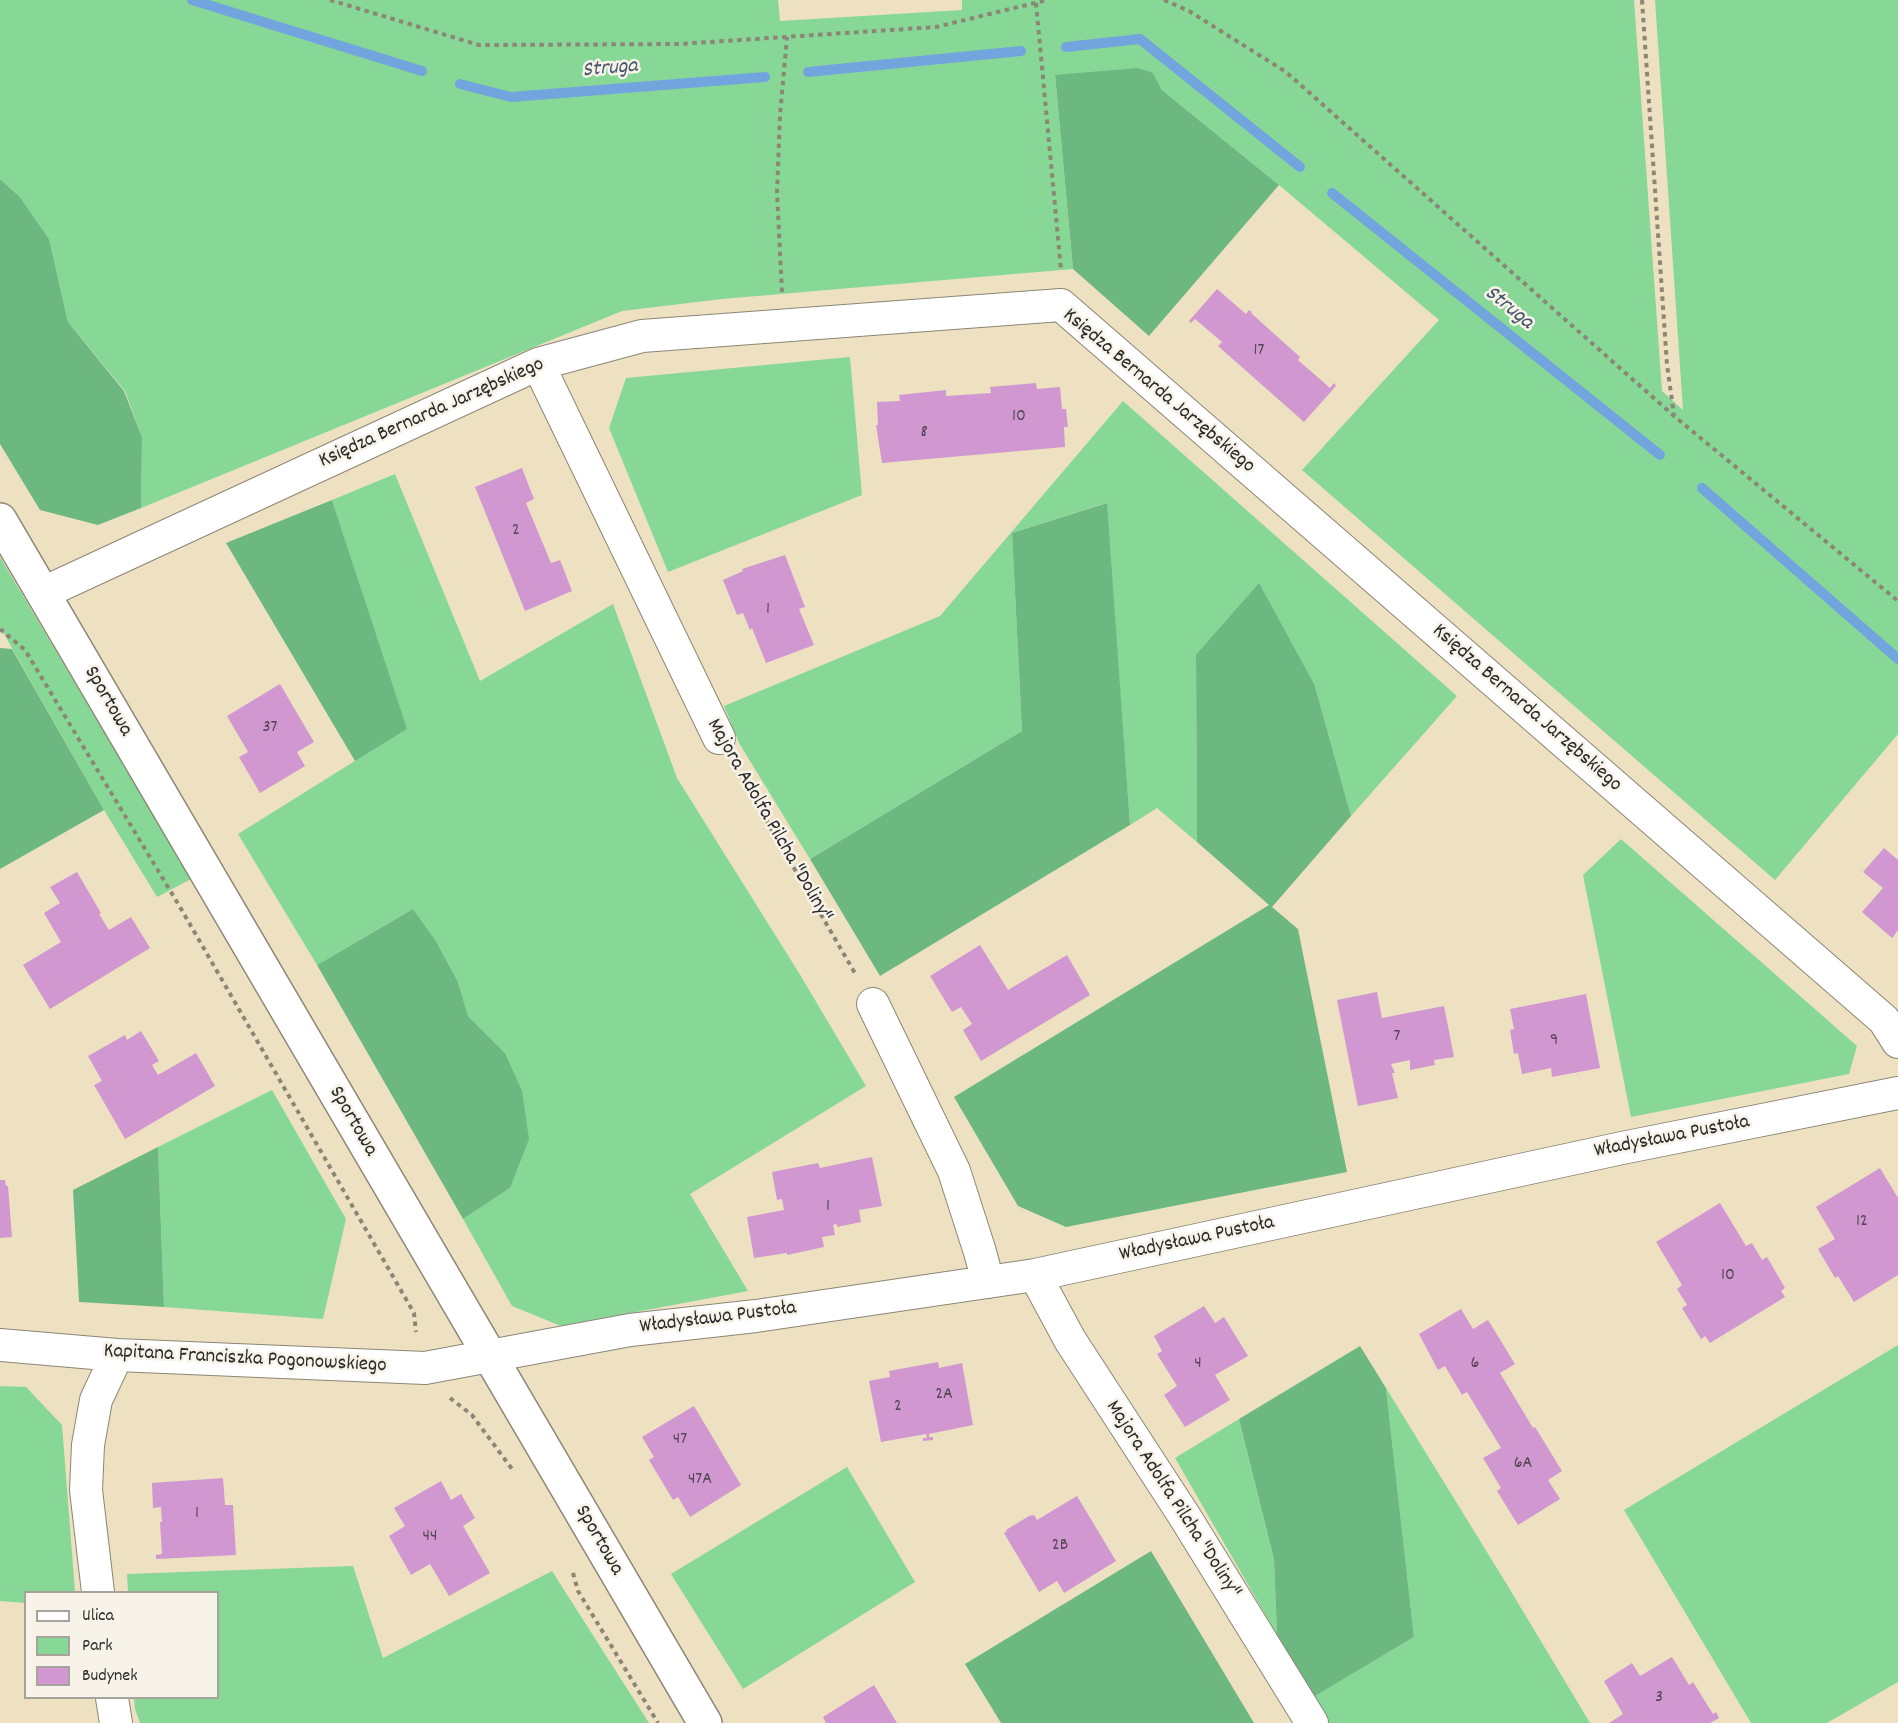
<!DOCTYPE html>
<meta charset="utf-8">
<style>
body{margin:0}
#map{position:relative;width:1898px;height:1723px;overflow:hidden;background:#ede1c2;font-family:Dekko,sans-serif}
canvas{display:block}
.legend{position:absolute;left:24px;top:1591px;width:195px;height:108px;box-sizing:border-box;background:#f7f3e8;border:2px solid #a5a39c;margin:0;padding:8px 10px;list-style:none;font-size:18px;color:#2b2b2b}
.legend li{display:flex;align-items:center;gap:12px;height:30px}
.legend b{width:30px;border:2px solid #a5a39c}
</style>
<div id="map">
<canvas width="1898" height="1723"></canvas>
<ul class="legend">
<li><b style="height:8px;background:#fff"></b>Ulica</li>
<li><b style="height:16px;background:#87d897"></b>Park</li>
<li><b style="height:16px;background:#d197d0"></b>Budynek</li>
</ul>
</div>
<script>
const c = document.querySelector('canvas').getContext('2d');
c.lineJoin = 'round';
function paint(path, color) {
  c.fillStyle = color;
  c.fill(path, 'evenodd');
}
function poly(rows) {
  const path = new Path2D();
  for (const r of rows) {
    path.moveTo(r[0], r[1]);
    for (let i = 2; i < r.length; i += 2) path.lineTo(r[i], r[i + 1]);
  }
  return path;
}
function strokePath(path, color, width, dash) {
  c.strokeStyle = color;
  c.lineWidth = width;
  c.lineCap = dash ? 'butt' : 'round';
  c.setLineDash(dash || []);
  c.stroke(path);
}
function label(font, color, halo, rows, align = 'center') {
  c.font = font + ' Dekko,sans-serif';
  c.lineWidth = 5;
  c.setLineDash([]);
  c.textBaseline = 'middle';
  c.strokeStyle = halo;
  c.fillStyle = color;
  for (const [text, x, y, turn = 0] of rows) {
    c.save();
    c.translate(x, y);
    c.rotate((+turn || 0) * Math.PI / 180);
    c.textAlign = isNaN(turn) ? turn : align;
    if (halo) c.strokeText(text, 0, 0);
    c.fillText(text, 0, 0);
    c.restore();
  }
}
const green = poly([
 [0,0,778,0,780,21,962,10,962,0,1634,0,1662,391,1683,410,1655,0,1898,0,1898,734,1775,880,1302,470,1439,320,1279,185,1162,90,1153,73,1055,76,1073,269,722,299,622,311,141,508,142,437,125,391,68,322,49,239,20,197,0,179],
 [850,357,862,495,668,572,609,428,626,378],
 [1123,401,1457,696,1351,816,1315,686,1196,655,1197,842,1157,808,1130,825,1106,503,1012,533,1022,731,810,859,739,743,724,706,940,616],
 [395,474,480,681,613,604,677,778,799,973,866,1086,690,1194,748,1291,561,1326,512,1306,463,1219,510,1188,505,1053,468,1016,458,982,436,941,413,909,317,965,238,834,406,729,332,500],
 [0,557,191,879,157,897,104,810,0,627],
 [1621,839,1857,1046,1849,1074,1631,1117,1583,875],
 [272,1090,346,1219,323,1319,164,1307,158,1147],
 [1898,1345,1898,1682,1827,1723,1751,1723,1624,1510],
 [0,1386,26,1387,62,1425,75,1592,26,1592,25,1603,0,1601],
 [1386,1388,1506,1583,1590,1723,1328,1723,1312,1698,1414,1637],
 [1239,1419,1274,1559,1277,1635,1175,1458],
 [847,1467,915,1582,743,1689,671,1574],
 [353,1566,383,1658,552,1571,649,1723,140,1723,135,1709,134,1698,218,1698,218,1592,128,1592,127,1574]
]);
const forest = poly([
 [1138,68,1153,73,1162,90,1279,185,1149,336,1073,269,1055,75],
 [0,179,20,197,49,239,68,322,124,391,142,437,141,508,98,525,40,510,0,444],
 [332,500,407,729,355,761,226,543],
 [1107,503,1130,825,880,976,810,859,1022,731,1012,533],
 [1259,583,1315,686,1351,816,1272,907,1298,929,1347,1172,1066,1227,1018,1206,954,1097,1269,905,1197,842,1196,655],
 [0,648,12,649,104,810,0,869],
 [413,909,436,941,458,982,468,1016,505,1053,522,1091,529,1139,510,1188,463,1219,317,965],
 [158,1147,164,1307,79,1302,73,1190],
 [1360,1346,1386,1388,1414,1637,1312,1698,1277,1635,1274,1559,1239,1419],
 [1151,1551,1254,1723,1001,1723,965,1664]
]);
const stream = poly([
 [192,0,422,71],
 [1066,47,1140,39,1300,167],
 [808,72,1021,51],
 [460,84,511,97,765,77],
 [1332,193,1660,455],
 [1702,488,1898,659]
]);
const building = poly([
 [1217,289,1246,314,1249,310,1252,312,1251,313,1300,357,1298,360,1330,388,1334,383,1336,386,1304,422,1218,346,1222,342,1195,319,1191,323,1189,321],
 [1036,383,1037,389,1060,387,1062,409,1066,409,1068,427,1064,427,1065,447,882,463,876,425,878,425,877,402,900,401,899,395,946,390,946,396,991,393,990,387],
 [522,468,534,499,526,503,551,563,560,560,572,591,525,611,475,487],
 [785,555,805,607,799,609,814,645,766,663,752,628,750,630,743,613,737,615,723,580,743,571,742,569],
 [280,684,314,742,297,752,305,766,260,793,239,757,248,752,227,716],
 [1884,848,1898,860,1898,930,1892,938,1862,912,1883,888,1863,872],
 [77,872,101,913,99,914,109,930,131,917,150,948,50,1009,23,965,61,942,44,913,60,903,50,887],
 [980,945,1008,990,1067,955,1090,995,981,1061,963,1030,972,1024,961,1007,952,1012,930,976],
 [1377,992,1382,1018,1444,1006,1454,1057,1434,1060,1435,1065,1410,1070,1410,1060,1391,1064,1395,1073,1392,1073,1398,1098,1358,1106,1337,1000],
 [1586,994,1600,1068,1552,1077,1551,1068,1522,1074,1518,1053,1514,1054,1510,1030,1514,1029,1510,1009],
 [141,1031,159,1061,152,1065,158,1075,196,1053,215,1086,125,1139,94,1085,102,1081,88,1056,125,1035,127,1040],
 [872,1157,882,1206,859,1210,861,1222,837,1227,837,1224,833,1225,835,1235,822,1237,824,1247,787,1255,787,1253,754,1258,747,1217,784,1210,782,1199,777,1200,772,1172,818,1163,820,1168],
 [1880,1168,1898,1198,1898,1275,1854,1302,1838,1276,1835,1278,1818,1249,1835,1239,1816,1207],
 [0,1180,5,1180,6,1186,8,1186,12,1237,0,1238],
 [1720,1203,1746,1246,1752,1243,1762,1260,1767,1257,1785,1288,1781,1291,1785,1297,1710,1343,1705,1336,1701,1339,1682,1308,1687,1305,1677,1289,1682,1285,1656,1242],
 [1204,1306,1215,1323,1224,1317,1248,1356,1215,1375,1230,1400,1185,1427,1164,1395,1177,1386,1157,1354,1162,1351,1154,1336],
 [1461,1309,1473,1329,1488,1320,1515,1364,1500,1373,1533,1428,1535,1427,1562,1471,1548,1480,1560,1499,1518,1525,1497,1491,1501,1488,1483,1458,1501,1448,1467,1392,1462,1395,1445,1366,1438,1370,1419,1334],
 [938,1362,939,1368,962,1363,973,1425,929,1434,929,1437,933,1437,933,1440,923,1441,923,1438,927,1438,926,1434,881,1442,869,1381,890,1377,889,1371],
 [694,1406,741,1485,690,1517,678,1497,673,1500,649,1460,654,1457,642,1437],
 [223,1478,225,1505,233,1505,236,1555,156,1559,156,1555,162,1554,160,1522,162,1522,161,1507,153,1508,152,1483],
 [441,1481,451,1500,461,1494,475,1518,463,1526,490,1573,449,1596,430,1564,411,1575,389,1536,405,1526,394,1508],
 [1077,1496,1116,1561,1064,1593,1057,1581,1039,1592,1004,1533,1007,1531,1006,1530,1029,1516,1034,1515,1037,1520],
 [1672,1657,1689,1685,1693,1682,1713,1714,1716,1712,1719,1718,1710,1723,1609,1723,1623,1714,1604,1681,1632,1663,1640,1676],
 [874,1685,897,1723,826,1723,823,1717]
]);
const path = poly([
 [330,0,479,45,679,44,936,27,1047,0],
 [1164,0,1189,11,1286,72,1674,416,1898,601],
 [1642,0,1667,365,1674,415],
 [1036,3,1061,270],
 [782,292,777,193,780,115,787,37],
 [0,629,25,650,180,907,414,1313,416,1332],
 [735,766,856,975],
 [450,1398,472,1415,512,1469],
 [573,1573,578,1591,658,1723]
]);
const street = poly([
 [538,364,719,738],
 [43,593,538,364,642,336,1061,305,1884,1020,1898,1042],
 [873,1004,954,1171,980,1252,988,1282],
 [1035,1275,1070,1340,1185,1517,1312,1723],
 [0,1345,117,1355,425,1368,630,1330,756,1316,1035,1275,1622,1148,1898,1093],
 [98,1592,86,1490,88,1445,96,1400,117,1355],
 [112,1698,116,1723]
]);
const secondary = poly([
 [0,520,705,1723]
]);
const numberNames = [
 ["17",1259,352],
 ["10",1019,418],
 ["8",924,434],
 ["2",516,532],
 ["1",768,611],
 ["37",270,729],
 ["7",1397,1038],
 ["9",1554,1042],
 ["1",828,1208],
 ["12",1862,1223],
 ["10",1728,1277],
 ["4",1198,1365],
 ["6",1475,1365],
 ["2A",944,1396],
 ["2",898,1408],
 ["47",680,1441],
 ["6A",1523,1465],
 ["47A",700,1481],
 ["1",197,1515],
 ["44",430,1538],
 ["2B",1060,1547],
 ["3",1659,1699]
];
const streetNames = [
 ["Księdza Bernarda Jarzębskiego",1158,392,40],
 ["Księdza Bernarda Jarzębskiego",432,414,-24],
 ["Sportowa",107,702,60],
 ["Księdza Bernarda Jarzębskiego",1526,709,41],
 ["Majora Adolfa Pilcha \"Doliny\"",768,821,60],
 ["Sportowa",352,1122,60],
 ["Władysława Pustoła",1672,1138,-11],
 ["Władysława Pustoła",1197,1240,-12],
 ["Władysława Pustoła",718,1319,-7],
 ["Kapitana Franciszka Pogonowskiego",245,1360,3],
 ["Majora Adolfa Pilcha \"Doliny\"",1172,1500,57],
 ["Sportowa",598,1541,60]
];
const waterNames = [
 ["Struga",610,70,-5],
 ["Struga",1508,309,39]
];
paint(green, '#87d897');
paint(forest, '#6db880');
strokePath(stream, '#72a5de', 10);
paint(building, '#d197d0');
strokePath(street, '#8c8676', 34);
strokePath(secondary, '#8c8676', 36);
strokePath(path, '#8c8676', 4, [4.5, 4.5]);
strokePath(street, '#fff', 32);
strokePath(secondary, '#fff', 33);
label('18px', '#544654', null, numberNames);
label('21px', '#2b2b2b', '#f7f3e8', streetNames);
label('italic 22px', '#44566a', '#f7f3e8', waterNames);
</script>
